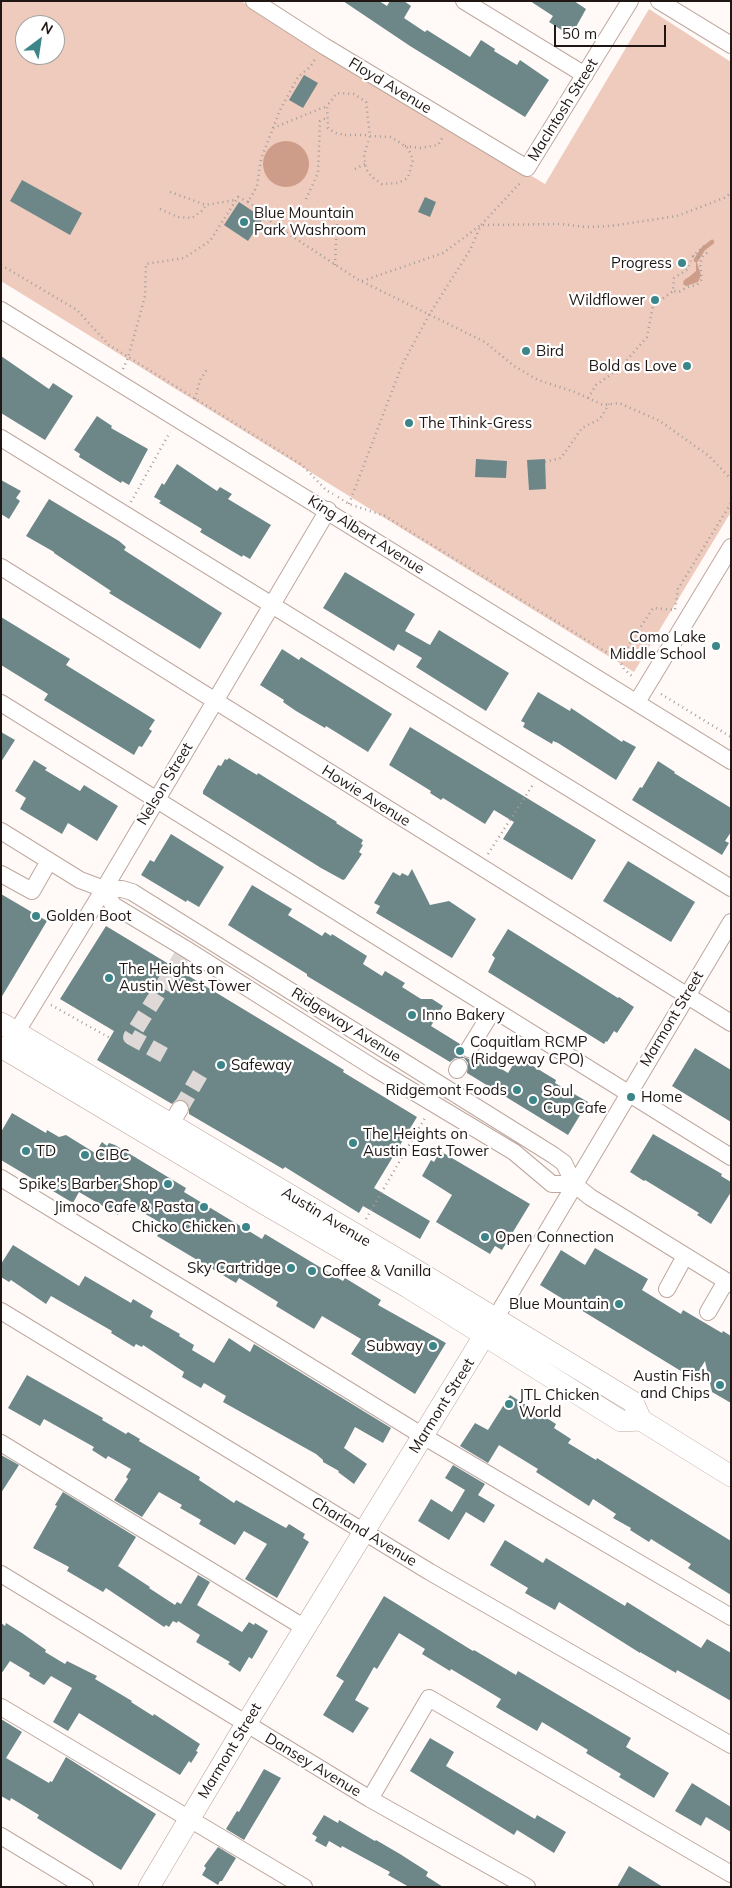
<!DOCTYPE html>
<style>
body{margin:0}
#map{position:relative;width:732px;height:1888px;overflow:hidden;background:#fffaf8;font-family:Mulish,sans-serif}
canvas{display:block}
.frame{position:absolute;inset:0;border:2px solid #201714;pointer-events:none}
.north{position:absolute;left:15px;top:15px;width:50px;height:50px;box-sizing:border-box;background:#fff;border:1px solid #a6a2a1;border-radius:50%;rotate:31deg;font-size:14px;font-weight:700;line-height:20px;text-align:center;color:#201714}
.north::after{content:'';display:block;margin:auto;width:18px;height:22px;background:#3c8589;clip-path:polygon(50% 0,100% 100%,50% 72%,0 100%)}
.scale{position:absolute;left:554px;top:25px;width:112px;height:22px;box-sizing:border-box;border:2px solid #201714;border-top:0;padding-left:6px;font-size:15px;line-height:18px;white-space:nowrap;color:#201714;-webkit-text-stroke:4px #fff;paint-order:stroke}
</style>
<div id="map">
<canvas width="732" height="1888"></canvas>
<div class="frame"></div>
<div class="north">N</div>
<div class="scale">50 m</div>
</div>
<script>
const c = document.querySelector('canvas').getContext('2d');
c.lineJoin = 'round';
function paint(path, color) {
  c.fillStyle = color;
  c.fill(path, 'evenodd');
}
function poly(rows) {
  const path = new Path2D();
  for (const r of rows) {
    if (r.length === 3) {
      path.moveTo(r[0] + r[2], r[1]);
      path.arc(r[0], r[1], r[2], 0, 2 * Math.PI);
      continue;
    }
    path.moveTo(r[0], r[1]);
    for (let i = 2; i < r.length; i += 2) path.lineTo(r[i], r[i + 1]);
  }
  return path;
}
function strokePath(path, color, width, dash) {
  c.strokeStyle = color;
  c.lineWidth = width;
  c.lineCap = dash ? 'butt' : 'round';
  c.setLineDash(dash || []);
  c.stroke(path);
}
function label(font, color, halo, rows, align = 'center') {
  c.font = font + ' Mulish,sans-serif';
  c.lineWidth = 4.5;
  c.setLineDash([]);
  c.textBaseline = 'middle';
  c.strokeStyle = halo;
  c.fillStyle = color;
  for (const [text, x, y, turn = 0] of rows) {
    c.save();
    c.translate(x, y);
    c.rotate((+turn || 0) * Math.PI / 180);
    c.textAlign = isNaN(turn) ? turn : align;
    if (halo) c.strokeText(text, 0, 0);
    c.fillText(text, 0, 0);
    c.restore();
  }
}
const green = poly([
 [1,1,241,1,545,184,649,9,731,62,731,512,634,672,1,281],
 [25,25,55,25,55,55,25,55]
]);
const water = poly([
 [286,164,23],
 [696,260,701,275,698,282,686,286,683,284,684,280,689,277,696,271]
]);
const stream = poly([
 [696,260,703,249,712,242]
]);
const building = poly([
 [343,1,379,1,387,6,390,1,404,1,411,6,404,18,425,32,427,30,470,57,481,40,495,49,494,51,517,65,520,60,549,80,525,117,410,46],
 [530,1,574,1,586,9,571,36,549,22,553,16],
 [304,75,318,83,303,108,289,100],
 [22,180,82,213,70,235,10,201],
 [425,197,436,202,430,217,418,212],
 [239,202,263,218,248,241,224,225],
 [1,356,49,389,53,383,73,396,45,440,1,413],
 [97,416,112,426,111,428,148,449,129,485,122,481,121,483,79,457,80,454,74,450],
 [476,459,507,461,506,478,475,477],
 [545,459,546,489,529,490,527,460],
 [177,464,217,491,220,487,232,494,228,499,271,525,250,559,243,555,242,557,200,532,202,529,159,503,161,501,154,497,162,483,164,485],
 [1,480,21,491,16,498,20,501,9,519,1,514],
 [49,499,119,541,126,547,124,550,222,613,200,649,109,593,111,591,54,553,54,552,26,536],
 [345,572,415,614,405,631,430,645,439,630,509,673,486,711,416,667,422,658,398,644,394,651,323,608],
 [1,617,70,659,66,665,155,720,149,729,152,731,142,747,139,746,134,755,44,700,48,694,1,665],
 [282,649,299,660,301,657,392,714,368,752,326,726,325,728,296,711,283,702,284,700,260,685],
 [538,692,570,711,571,708,622,742,623,740,636,747,616,780,558,743,553,741,552,744,523,727,525,723,521,721],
 [410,727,596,840,572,880,503,839,514,822,494,810,485,824,443,798,441,800,430,793,431,791,389,765],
 [1,732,15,740,1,762],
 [229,758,257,775,258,773,337,822,336,823,363,840,361,844,363,845,359,852,362,854,345,879,343,880,321,868,203,794,203,791,218,765,221,766,225,759,227,760],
 [34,760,47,768,45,770,80,791,84,785,118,806,97,841,68,823,62,834,20,809,26,798,15,791],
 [658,761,675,772,674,773,731,808,731,832,725,841,729,843,722,855,632,800,640,787,642,788],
 [171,834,224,867,199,907,187,900,186,902,141,875,150,860,154,862],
 [628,861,695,902,671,942,603,901],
 [412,869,430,905,449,901,476,919,452,958,376,913,380,906,374,903,393,872,400,876,402,873,408,876],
 [252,885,292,909,288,915,322,936,325,932,331,936,332,934,367,956,363,964,382,976,385,971,405,983,402,987,421,999,432,999,443,1006,431,1026,460,1044,459,1049,463,1057,469,1059,477,1054,508,1073,518,1057,556,1080,555,1083,588,1102,568,1135,467,1073,468,1063,464,1058,455,1058,450,1062,307,976,307,974,228,925],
 [1,894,47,921,1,998],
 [106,926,344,1070,343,1072,417,1117,374,1188,430,1221,420,1239,363,1206,359,1213,285,1167,283,1169,189,1114,189,1105,185,1100,176,1100,172,1104,97,1060,114,1031,60,999],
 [508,929,618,998,619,997,634,1007,617,1033,614,1031,607,1042,606,1041,604,1044,488,972,495,958,492,955],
 [695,1048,731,1070,731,1122,672,1086],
 [12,1113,46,1133,47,1130,59,1137,66,1135,95,1153,102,1142,107,1146,109,1143,115,1145,186,1188,184,1192,262,1239,265,1234,343,1281,345,1278,381,1300,378,1305,446,1343,415,1394,351,1354,361,1339,322,1316,314,1329,276,1306,278,1302,239,1278,236,1283,157,1236,164,1225,125,1202,118,1215,79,1192,73,1203,1,1160,1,1132],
 [653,1134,722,1174,721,1176,731,1182,731,1192,711,1224,697,1215,699,1213,645,1180,644,1181,630,1172],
 [440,1151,530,1204,502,1250,495,1246,490,1254,436,1222,452,1195,422,1176,431,1160,434,1162],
 [13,1245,79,1286,85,1276,131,1303,133,1299,153,1311,150,1317,180,1334,179,1336,194,1345,192,1350,214,1363,229,1338,250,1352,254,1344,391,1428,383,1443,355,1427,344,1448,367,1464,354,1484,338,1472,339,1471,323,1462,323,1460,316,1454,223,1402,226,1396,204,1383,201,1388,182,1377,184,1372,143,1345,142,1347,136,1344,134,1347,111,1333,112,1331,51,1296,46,1304,11,1280,9,1282,1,1277,1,1264],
 [595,1248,648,1279,642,1290,681,1314,683,1310,722,1333,723,1331,731,1336,731,1403,712,1392,705,1361,694,1379,540,1285,561,1250,585,1265],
 [27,1375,103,1418,102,1420,126,1434,128,1432,140,1439,139,1441,200,1477,199,1480,234,1503,236,1500,277,1523,286,1528,289,1524,305,1534,303,1538,309,1542,277,1598,245,1579,267,1544,244,1531,235,1545,199,1524,201,1520,180,1508,182,1505,159,1492,142,1517,114,1500,128,1479,126,1477,131,1469,108,1456,106,1459,92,1450,94,1447,44,1419,40,1426,8,1408],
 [510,1395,556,1424,554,1428,571,1439,568,1443,596,1460,597,1458,731,1541,731,1595,688,1568,691,1564,651,1539,649,1542,630,1530,631,1528,613,1518,616,1514,593,1499,589,1506,536,1472,538,1469,499,1445,488,1463,460,1446,475,1423,488,1430],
 [1,1455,19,1465,1,1493],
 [453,1465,485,1484,478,1495,495,1505,484,1523,466,1512,449,1540,418,1521,431,1499,452,1512,465,1490,445,1478],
 [63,1492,136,1537,118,1566,150,1587,149,1588,175,1605,177,1602,181,1604,198,1575,210,1582,197,1605,242,1632,249,1622,254,1625,255,1623,268,1631,252,1659,249,1657,240,1672,228,1664,230,1662,196,1642,200,1635,178,1621,177,1623,173,1621,169,1627,166,1625,164,1627,106,1588,103,1592,67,1571,69,1567,33,1548,57,1506,55,1505],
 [505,1540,543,1563,546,1558,625,1606,627,1602,701,1648,707,1639,731,1653,731,1701,677,1670,676,1673,640,1652,640,1653,559,1602,555,1610,525,1593,528,1588,490,1565],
 [384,1596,473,1651,474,1650,516,1675,518,1671,631,1738,626,1747,669,1773,654,1798,619,1777,621,1774,586,1753,588,1750,542,1722,537,1731,496,1707,501,1699,451,1669,450,1671,422,1654,425,1649,399,1633,377,1669,374,1667,355,1700,369,1708,353,1733,323,1715,344,1681,336,1676],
 [1,1623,5,1626,6,1623,22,1633,46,1650,45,1652,65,1664,67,1661,97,1676,95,1679,132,1701,131,1702,153,1716,154,1714,200,1744,196,1751,198,1752,191,1763,189,1761,180,1775,79,1713,68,1731,53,1722,72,1688,51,1676,44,1685,29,1676,30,1673,10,1661,1,1674],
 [1,1719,22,1732,6,1758,49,1783,50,1781,52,1782,66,1757,156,1814,121,1870,37,1818,39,1815,11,1798,10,1801,1,1796],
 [430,1738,454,1752,446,1766,535,1819,537,1815,566,1832,554,1853,517,1830,514,1835,410,1771],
 [264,1769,281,1778,244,1840,226,1829,237,1811,239,1812],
 [692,1783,731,1807,731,1832,706,1817,701,1826,675,1811],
 [324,1815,338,1823,339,1820,375,1841,376,1840,400,1854,428,1872,426,1876,443,1887,409,1887,388,1875,390,1872,342,1846,341,1848,329,1841,326,1847,315,1841,317,1837,312,1834],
 [218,1847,236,1858,222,1881,220,1881,218,1885,202,1875,206,1868,204,1866],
 [629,1866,663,1887,617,1887]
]);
const minorTunnel = poly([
 [164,1055,131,1037,186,949],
 [180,1109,202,1071]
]);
const path = poly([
 [273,128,327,106],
 [345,135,365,135,370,136,391,137,408,148,413,160,408,178,398,183,382,184,372,177,366,169,364,155,370,136,366,102,354,94,337,93,327,106,328,128,335,133,345,135],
 [405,146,420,148,438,145,444,135],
 [355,169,365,164],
 [170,192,206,205,235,200],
 [306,199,318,173,320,121,328,117],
 [248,202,266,214,272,223,357,279,485,342,514,366,538,380,575,392,603,405,619,403,660,421,709,456,731,479],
 [160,209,178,217,192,218,203,210,206,205],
 [704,246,692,257,688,269,674,278,673,291,679,292,687,287,697,285,702,279,700,263,703,256,708,252],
 [693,256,702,258],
 [1,265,77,310,109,345,302,465,326,490,333,494],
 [335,265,337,218],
 [362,281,443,253,481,225,562,224,585,227,611,226,677,216,724,198,731,193],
 [123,369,128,358,145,296,146,264,184,258,210,241,238,197,248,202,257,186,261,159,280,110,298,77,310,67,315,59],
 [588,398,596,385,620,368,647,337,653,306,673,291],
 [195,399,200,380,208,368],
 [545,462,561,458,582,428,600,419,609,404],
 [338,497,349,504,385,516,619,660,624,669,634,678],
 [131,502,170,432],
 [349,504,402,365,429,315,470,250,481,225,521,182],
 [619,660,653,608,675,610,678,589,731,503],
 [661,694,731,737],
 [488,854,534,783],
 [51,1005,110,1038],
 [366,1219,426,1116]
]);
const minor = poly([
 [254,1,324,46,527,168,630,1],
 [464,1,585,75],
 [659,1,731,45],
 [1,310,731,761],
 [1,438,731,888],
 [1,567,731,1023],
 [637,702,731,547],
 [1,703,731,1157],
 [1,831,80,880,104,889,122,889,132,892,553,1155,564,1163,574,1184,590,1197,731,1284],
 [1,874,32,891,49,861],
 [104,889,113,905,186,949,374,1068,514,1152,552,1184,574,1184],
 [11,1041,104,889,328,510],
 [469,1049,493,1010],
 [457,1070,459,1067],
 [170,1125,180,1109],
 [1,1178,280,1348,423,1436,731,1617],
 [667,1289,685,1256],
 [1,1311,430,1572,731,1745],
 [708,1312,726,1281],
 [495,1319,731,922],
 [1,1443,305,1628],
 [1,1574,370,1799,527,1887],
 [1,1707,304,1887],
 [370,1799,429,1698,731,1874],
 [1,1836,85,1887]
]);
const major = poly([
 [1,1023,419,1272,633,1402,641,1420,731,1476],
 [1,1047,263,1203,409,1288,621,1421,641,1420],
 [149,1887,246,1724,492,1323]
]);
const markers = [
 [244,222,5,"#3c8589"],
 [682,263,5,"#3c8589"],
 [655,300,5,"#3c8589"],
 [526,351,5,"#3c8589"],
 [687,366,5,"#3c8589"],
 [409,423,5,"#3c8589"],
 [716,646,5,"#3c8589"],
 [36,916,5,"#3c8589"],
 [109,978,5,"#3c8589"],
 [412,1015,5,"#3c8589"],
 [460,1051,5,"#3c8589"],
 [221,1065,5,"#3c8589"],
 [517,1090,5,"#3c8589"],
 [631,1097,5,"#3c8589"],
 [533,1100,5,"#3c8589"],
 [353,1143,5,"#3c8589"],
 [26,1151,5,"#3c8589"],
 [85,1155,5,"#3c8589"],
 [168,1184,5,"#3c8589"],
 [204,1207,5,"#3c8589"],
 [246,1227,5,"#3c8589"],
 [485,1237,5,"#3c8589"],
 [291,1268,5,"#3c8589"],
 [312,1271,5,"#3c8589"],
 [619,1304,5,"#3c8589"],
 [433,1346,5,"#3c8589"],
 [720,1385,5,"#3c8589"],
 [509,1404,5,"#3c8589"]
];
const streetNames = [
 ["Floyd Avenue",390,86,31],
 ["MacIntosh Street",563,110,-58],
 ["King Albert Avenue",366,535,32],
 ["Nelson Street",165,784,-59],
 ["Howie Avenue",366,796,32],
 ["Marmont Street",672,1019,-59],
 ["Ridgeway Avenue",346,1025,32],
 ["Austin Avenue",326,1217,31],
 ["Marmont Street",442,1406,-58],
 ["Charland Avenue",364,1532,31],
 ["Marmont Street",230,1751,-59],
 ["Dansey Avenue",313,1765,31]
];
const poiNames = [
 ["Blue Mountain",254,213],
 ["Park Washroom",254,230],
 ["Progress",672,263,"right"],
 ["Wildflower",645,300,"right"],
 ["Bird",536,351],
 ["Bold as Love",677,366,"right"],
 ["The Think-Gress",419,423],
 ["Como Lake",706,637,"right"],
 ["Middle School",706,654,"right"],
 ["Golden Boot",46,916],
 ["The Heights on",119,969],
 ["Austin West Tower",119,986],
 ["Inno Bakery",422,1015],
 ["Coquitlam RCMP",470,1042],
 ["(Ridgeway CPO)",470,1059],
 ["Safeway",231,1065],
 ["Ridgemont Foods",507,1090,"right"],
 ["Soul",543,1091],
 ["Cup Cafe",543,1108],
 ["Home",641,1097],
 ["The Heights on",363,1134],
 ["Austin East Tower",363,1151],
 ["TD",36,1151],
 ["CIBC",95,1155],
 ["Spike's Barber Shop",158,1184,"right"],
 ["Jimoco Cafe & Pasta",194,1207,"right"],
 ["Chicko Chicken",236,1227,"right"],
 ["Open Connection",495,1237],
 ["Sky Cartridge",281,1268,"right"],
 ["Coffee & Vanilla",322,1271],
 ["Blue Mountain",609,1304,"right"],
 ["Subway",423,1346,"right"],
 ["Austin Fish",710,1376,"right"],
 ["and Chips",710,1393,"right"],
 ["JTL Chicken",519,1395],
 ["World",519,1412]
];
paint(green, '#eecbbd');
paint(water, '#cd9d89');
strokePath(stream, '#cd9d89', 4.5);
paint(building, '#6d8788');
strokePath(minorTunnel, '#ded8d6', 16, [16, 8]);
strokePath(minor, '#bea79e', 18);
strokePath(major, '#bea79e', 22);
strokePath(path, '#a39d9a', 2.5, [1, 4]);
strokePath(minor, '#fff', 16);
strokePath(major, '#fff', 21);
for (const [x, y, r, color] of markers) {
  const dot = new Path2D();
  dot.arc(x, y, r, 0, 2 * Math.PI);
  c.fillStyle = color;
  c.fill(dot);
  strokePath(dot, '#fff', 2);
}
label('15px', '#201714', '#fff', streetNames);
label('15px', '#201714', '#fff', poiNames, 'left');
</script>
